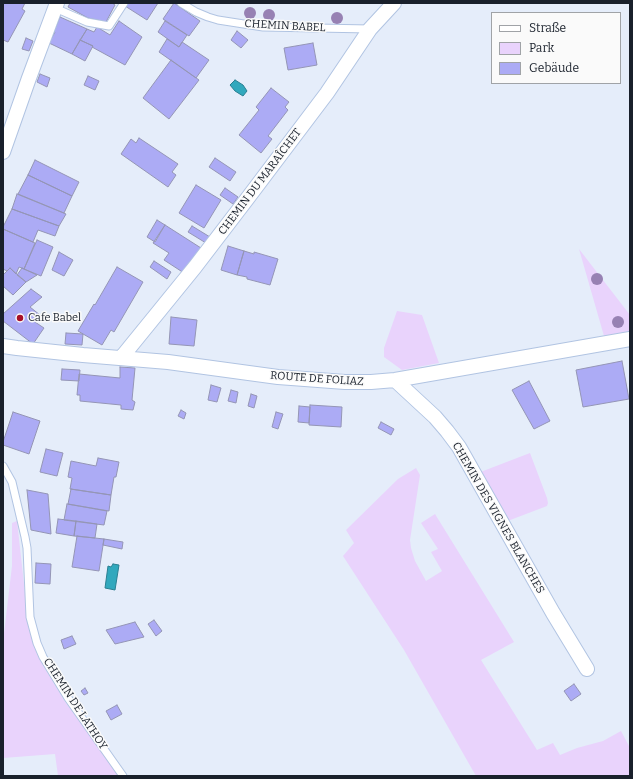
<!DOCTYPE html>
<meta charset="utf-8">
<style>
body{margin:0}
#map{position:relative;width:633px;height:779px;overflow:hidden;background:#e5edfa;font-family:Bitter,serif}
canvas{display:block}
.frame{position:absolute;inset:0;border:4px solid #19202b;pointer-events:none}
.legend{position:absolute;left:491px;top:12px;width:130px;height:72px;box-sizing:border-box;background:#fafafa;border:1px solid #a0a3a7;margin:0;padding:5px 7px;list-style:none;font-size:12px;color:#19202b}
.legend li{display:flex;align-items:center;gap:8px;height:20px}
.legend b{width:20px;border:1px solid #a0a3a7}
</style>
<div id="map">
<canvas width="633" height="779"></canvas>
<div class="frame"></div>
<ul class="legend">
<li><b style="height:5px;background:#fff"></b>Straße</li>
<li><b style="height:11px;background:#e9d3fc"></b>Park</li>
<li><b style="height:11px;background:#acabf5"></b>Gebäude</li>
</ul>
</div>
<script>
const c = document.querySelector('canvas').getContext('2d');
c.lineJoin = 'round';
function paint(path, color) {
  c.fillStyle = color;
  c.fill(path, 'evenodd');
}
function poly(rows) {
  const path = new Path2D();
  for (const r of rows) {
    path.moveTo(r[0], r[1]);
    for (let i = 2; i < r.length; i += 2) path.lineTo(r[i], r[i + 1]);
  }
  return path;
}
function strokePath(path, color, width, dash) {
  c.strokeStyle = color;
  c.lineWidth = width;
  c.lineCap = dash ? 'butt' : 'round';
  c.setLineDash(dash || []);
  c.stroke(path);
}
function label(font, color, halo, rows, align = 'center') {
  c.font = font + ' Bitter,serif';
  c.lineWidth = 3;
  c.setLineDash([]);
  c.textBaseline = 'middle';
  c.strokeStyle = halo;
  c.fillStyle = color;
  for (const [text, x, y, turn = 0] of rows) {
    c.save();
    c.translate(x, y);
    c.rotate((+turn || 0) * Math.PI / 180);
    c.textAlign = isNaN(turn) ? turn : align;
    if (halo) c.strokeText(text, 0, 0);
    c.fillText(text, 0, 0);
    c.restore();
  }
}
const green = poly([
 [579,249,630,315,630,331,604,336],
 [397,311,422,315,439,363,402,370,384,357,384,348],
 [530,453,547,498,548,503,547,506,505,522,478,473],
 [416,468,420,475,410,540,411,548,415,561,426,581,442,571,431,552,438,549,421,523,435,514,514,642,481,660,537,750,553,743,560,755,577,748,603,741,621,731,630,748,630,776,476,776,404,650,343,556,354,543,346,530,398,479],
 [17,521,29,629,37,654,44,667,64,700,119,776,58,776,55,754,3,758,3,642,12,566,12,523]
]);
const water = poly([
 [235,80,243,85,247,91,243,96,235,91,230,85,235,80],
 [113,564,119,565,115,590,105,588,108,566,111,567,113,564]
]);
const building = poly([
 [3,3,25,3,22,9,25,11,8,42,3,40,3,3],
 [70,3,112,3,115,5,106,22,88,18,68,7,70,3],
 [127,3,158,3,147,20,125,6,127,3],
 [174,3,200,21,189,36,163,19,174,3],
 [60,17,87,29,72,54,49,43,55,32,54,31,60,17],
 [119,21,142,37,125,65,92,47,93,46,80,40,87,29,94,32,97,27,110,35,119,21],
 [165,21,187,35,179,47,158,32,165,21],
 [237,31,248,40,241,48,231,40,237,31],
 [26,38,33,41,29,51,22,49,26,38],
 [167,39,179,47,182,42,209,60,196,78,159,52,167,39],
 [80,40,93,46,85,61,72,54,80,40],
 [313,43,317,65,288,70,284,48,313,43],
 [171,60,199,80,169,119,143,98,171,60],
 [40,74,50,78,47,87,37,82,40,74],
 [88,76,99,81,95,90,84,85,88,76],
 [271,88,289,102,285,107,288,110,268,136,272,139,261,153,239,135,259,110,256,107,271,88],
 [139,138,178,164,172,172,176,175,168,187,121,154,131,139,136,143,139,138],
 [215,158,236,172,230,181,209,167,215,158],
 [35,160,79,182,72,196,28,175,35,160],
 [28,175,72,196,64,213,18,194,28,175],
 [196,185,221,200,204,228,179,213,196,185],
 [225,188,238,197,233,204,220,195,225,188],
 [17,194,66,214,59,226,12,209,17,194],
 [12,209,59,226,55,236,38,230,33,242,3,229,3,227,12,209],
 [157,220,165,225,155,242,147,237,157,220],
 [165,225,201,248,184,273,164,260,169,253,153,243,165,225],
 [192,226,210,237,206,243,188,232,192,226],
 [3,229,35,243,24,269,19,267,16,274,10,268,7,271,3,269,3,229],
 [37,240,53,247,41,276,24,269,37,240],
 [228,246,244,251,237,275,221,270,228,246],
 [244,251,254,254,254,252,278,259,270,285,247,279,247,277,237,275,244,251],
 [59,252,73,260,64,276,52,270,59,252],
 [154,261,171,272,167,279,150,267,154,261],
 [117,267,143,282,114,332,111,330,102,345,78,331,94,304,95,305,117,267],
 [10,268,26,282,13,295,3,286,3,275,10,268],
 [22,268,24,269,37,275,26,282,17,275,22,268],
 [31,289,42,297,30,307,40,315,35,322,44,328,33,344,3,321,3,314,31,289],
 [171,317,197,320,194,346,169,344,171,317],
 [66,333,83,334,82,345,65,344,66,333],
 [622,361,629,399,583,407,576,370,622,361],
 [120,367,135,368,132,400,135,402,133,410,121,409,121,405,80,401,80,395,77,395,79,374,120,378,120,367],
 [62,369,80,370,79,381,61,380,62,369],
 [529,381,550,421,534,429,512,390,529,381],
 [211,385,221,388,217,402,208,400,211,385],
 [231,390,238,392,236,403,228,401,231,390],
 [251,394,257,396,254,408,248,406,251,394],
 [310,405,342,407,341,427,309,425,310,405],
 [299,406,310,407,309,423,298,422,299,406],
 [181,410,186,413,184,419,178,416,181,410],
 [13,412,40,421,29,454,3,445,3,442,13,412],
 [276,412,283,414,278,429,272,427,276,412],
 [381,422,394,429,391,435,378,428,381,422],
 [46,449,63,453,57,476,40,472,46,449],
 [98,458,119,462,116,477,114,477,111,495,70,489,72,478,68,477,71,461,96,466,98,458],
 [71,489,111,495,109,511,68,504,71,489],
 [27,490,48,494,51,534,31,530,27,490],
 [67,504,107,511,104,525,64,520,67,504],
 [58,519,76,521,74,536,56,533,58,519],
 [76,521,97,524,95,538,74,536,76,521],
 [77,536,104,539,99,571,72,567,77,536],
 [104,539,123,542,122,549,103,545,104,539],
 [36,563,51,564,50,584,35,583,36,563],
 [154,620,162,631,156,636,148,624,154,620],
 [135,622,144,637,115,644,106,630,135,622],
 [72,636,76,644,64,649,61,640,72,636],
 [574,684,581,694,571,701,564,691,574,684],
 [85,688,88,693,84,695,81,691,85,688],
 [117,705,122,714,111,720,106,711,117,705]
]);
const lane = poly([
 [181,3,196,12,208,17,218,20,263,27,370,29],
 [55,8,87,22,109,26,124,3],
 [3,466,12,482,25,537,27,548,30,617,37,643,43,657,68,698,123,776]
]);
const street = poly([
 [3,152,29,78,57,3],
 [3,346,17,348,83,355,168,362,278,377,345,382,371,382,395,380,630,339],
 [121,358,195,267,247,199,327,93,370,29,394,3],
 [395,380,435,417,447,431,459,447,553,613,587,669]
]);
const trees = [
 [250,13],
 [269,15],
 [337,18],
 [597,279],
 [618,322]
];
const markers = [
 [20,318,4,"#a70f29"]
];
const streetNames = [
 ["CHEMIN BABEL",285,26,3],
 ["CHEMIN DU MARAÎCHET",260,182,-53],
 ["ROUTE DE FOLIAZ",317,379,4],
 ["CHEMIN DES VIGNES BLANCHES",498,518,60],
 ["CHEMIN DE LATHOY",75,704,57]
];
const poiNames = [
 ["Cafe Babel",28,318]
];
paint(green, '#e9d3fc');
paint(water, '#31a8bd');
strokePath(water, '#2a7f91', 1);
paint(building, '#acabf5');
strokePath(building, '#9495b5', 1);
strokePath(lane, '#b1c4e2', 9);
strokePath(street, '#b1c4e2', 16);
strokePath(lane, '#fff', 7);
strokePath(street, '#fff', 14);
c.fillStyle = '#9781b3';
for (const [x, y] of trees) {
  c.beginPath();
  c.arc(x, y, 6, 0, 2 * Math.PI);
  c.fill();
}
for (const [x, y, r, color] of markers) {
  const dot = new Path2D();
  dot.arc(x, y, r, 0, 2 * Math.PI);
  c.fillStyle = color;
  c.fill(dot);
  strokePath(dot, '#fafafa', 1.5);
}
label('11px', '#19202b', '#fafafa', streetNames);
label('11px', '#19202b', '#fafafa', poiNames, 'left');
</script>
